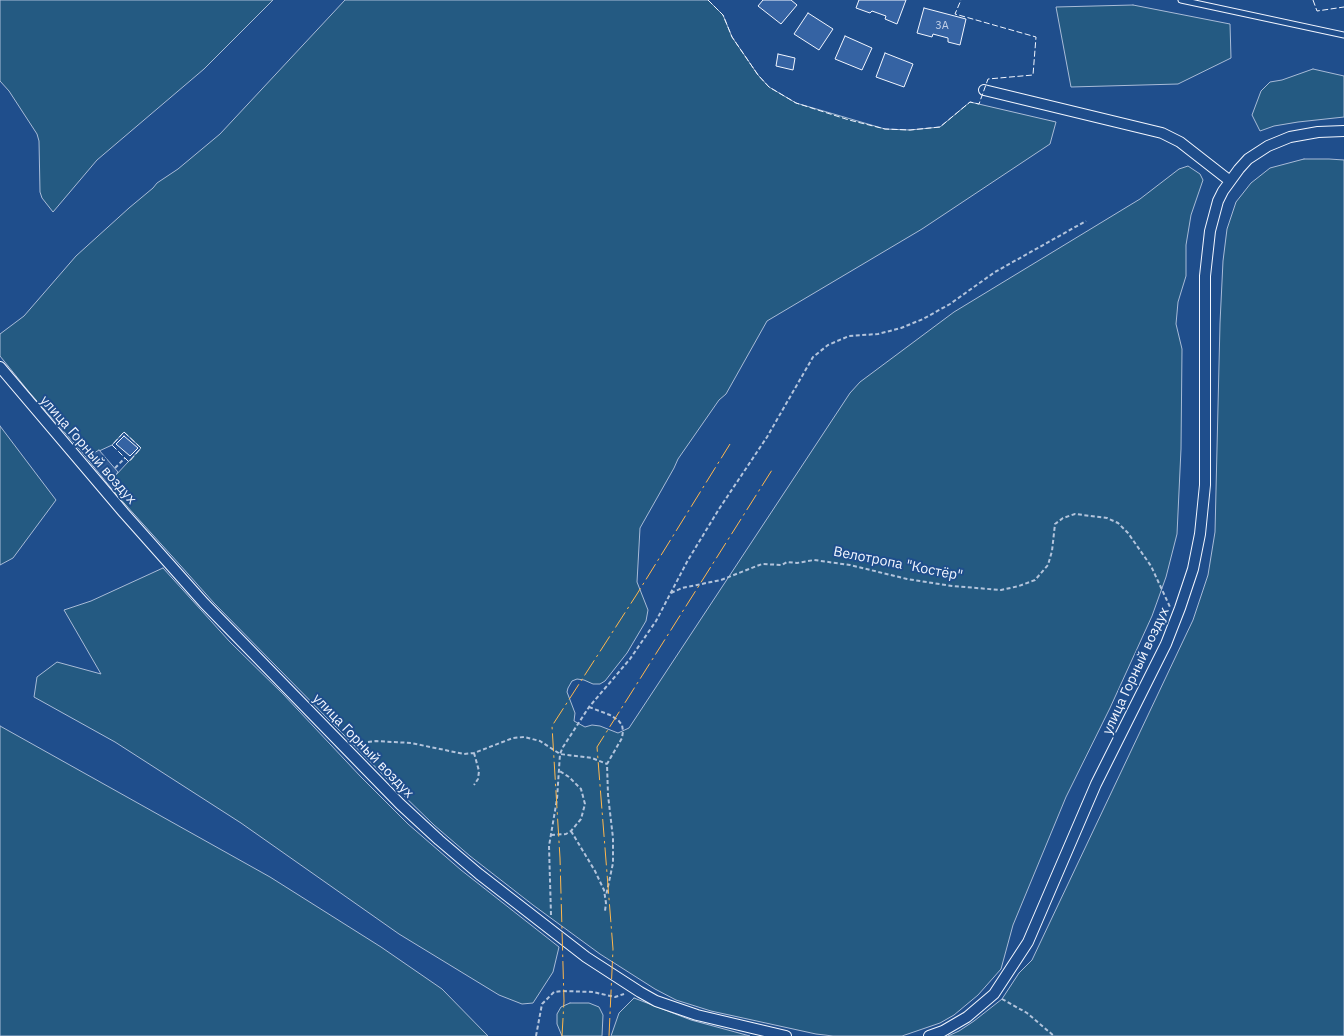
<!DOCTYPE html>
<meta charset="utf-8">
<style>
body{margin:0}
canvas{display:block;background:#1f4e8c}
</style>
<canvas width="1344" height="1036"></canvas>
<script>
const c = document.querySelector('canvas').getContext('2d');
c.lineJoin = 'round';
function paint(path, color) {
  c.fillStyle = color;
  c.fill(path, 'evenodd');
}
function poly(rows) {
  const path = new Path2D();
  for (const r of rows) {
    path.moveTo(r[0], r[1]);
    for (let i = 2; i < r.length; i += 2) path.lineTo(r[i], r[i + 1]);
  }
  return path;
}
function strokePath(path, color, width, dash) {
  c.strokeStyle = color;
  c.lineWidth = width;
  c.lineCap = dash ? 'butt' : 'round';
  c.setLineDash(dash || []);
  c.stroke(path);
}
function label(font, color, halo, rows, align = 'center') {
  c.font = font + ' "IBM Plex Sans",sans-serif';
  c.lineWidth = 4;
  c.setLineDash([]);
  c.textBaseline = 'middle';
  c.strokeStyle = halo;
  c.fillStyle = color;
  for (const [text, x, y, turn = 0] of rows) {
    c.save();
    c.translate(x, y);
    c.rotate((+turn || 0) * Math.PI / 180);
    c.textAlign = isNaN(turn) ? turn : align;
    if (halo) c.strokeText(text, 0, 0);
    c.fillText(text, 0, 0);
    c.restore();
  }
}
const green = poly([
 [0,0,273,0,204,69,97,160,53,212,42,198,40,192,39,141,37,134,9,91,0,81,0,0],
 [345,0,708,0,723,15,732,37,758,75,769,87,796,103,885,129,910,130,940,127,970,102,1056,122,1050,144,922,229,767,321,726,394,719,400,678,459,674,468,640,528,637,582,648,610,646,621,627,653,605,681,600,684,593,684,584,680,577,679,572,681,568,688,567,692,575,713,574,721,585,727,592,725,600,726,618,733,629,728,850,393,860,382,954,312,1140,199,1179,169,1188,166,1200,174,1203,180,1191,215,1186,245,1186,276,1178,302,1176,324,1182,349,1181,449,1177,534,1166,577,1152,616,1110,708,1066,797,1013,925,1001,969,978,995,954,1015,940,1023,902,1036,833,1036,816,1034,711,1011,676,1000,655,989,600,954,533,905,470,856,434,825,399,791,214,603,180,565,115,493,112,487,111,481,115,476,141,448,124,432,112,445,97,452,90,454,81,451,29,392,0,356,0,334,24,316,76,256,129,208,153,188,157,183,178,169,220,134,345,0],
 [1133,5,1230,24,1231,58,1178,84,1071,87,1056,7,1133,5],
 [1313,69,1344,76,1344,117,1298,122,1274,126,1260,131,1252,115,1261,91,1270,82,1282,80,1313,69],
 [1304,159,1329,159,1344,160,1344,1036,948,1036,959,1031,974,1021,1002,999,1019,973,1032,960,1193,620,1208,575,1215,532,1220,323,1223,261,1227,229,1236,202,1251,183,1270,168,1304,159],
 [0,426,56,500,13,558,0,565,0,426],
 [163,568,230,642,283,694,361,777,408,824,461,870,559,947,553,972,533,1003,522,1004,499,995,399,934,241,823,115,742,34,697,37,677,57,662,101,674,64,610,91,601,163,568],
 [0,726,270,877,381,947,442,989,488,1036,0,1036,0,726],
 [634,998,691,1020,750,1036,611,1036,619,1013,634,998],
 [570,1003,589,1003,599,1007,603,1015,602,1036,562,1036,557,1024,557,1014,561,1007,570,1003]
]);
const parking = poly([
 [99,450,118,472,111,481,115,493,81,451,94,453,99,450]
]);
const building = poly([
 [763,0,791,0,797,5,781,24,758,6,763,0],
 [859,0,906,0,897,24,885,19,886,16,872,11,870,13,856,8,859,0],
 [924,8,966,19,960,45,948,42,948,38,933,34,932,37,917,33,924,8],
 [808,13,833,29,819,50,794,34,808,13],
 [845,36,872,48,862,70,835,59,845,36],
 [885,53,913,64,904,87,876,77,885,53],
 [778,54,795,58,793,70,776,66,778,54],
 [124,436,138,448,130,456,116,444,124,436]
]);
const path = poly([
 [115,468,125,458],
 [671,593,682,588,721,580,762,564,782,565,787,562,797,563,814,560,850,565,907,579,952,586,1001,590,1019,586,1035,580,1048,565,1052,551,1055,524,1063,518,1075,514,1107,518,1118,523,1128,533,1151,566,1170,607],
 [589,707,610,715,618,720,622,725,623,731,622,738,607,764,608,795,613,838,613,863,606,896],
 [368,742,376,741,411,743,464,754,474,753,513,738,524,737,540,741,560,754,592,758,607,764],
 [474,753,479,771,478,779,474,785],
 [571,831,595,871,604,890,606,903,605,911],
 [551,835,566,834,571,831,581,819,585,804,581,789,569,777,558,770],
 [551,915,549,846,557,799,560,754,563,747,589,707,630,659,656,621,688,560,719,509,767,437,813,357,828,345,849,336,878,334,901,328,923,319,950,304,995,272,1086,221],
 [1002,999,1027,1013,1054,1036],
 [536,1036,542,1004,554,992,562,991,593,992,615,997,624,994]
]);
const lane = poly([
 [1181,0,1344,35]
]);
const street = poly([
 [984,90,1162,133,1180,142,1230,181],
 [0,367,124,513,204,603,400,804,439,840,479,874,586,957,640,992,656,1001,697,1015,786,1036],
 [929,1036,943,1031,967,1017,994,994,1028,942,1096,784,1166,644,1180,608,1193,569,1200,534,1205,485,1205,276,1210,231,1218,201,1223,191,1239,169,1248,159,1268,146,1290,137,1318,132,1344,131]
]);
const fence = poly([
 [708,0,723,15,732,37,758,75,769,87,796,103,849,120,885,129,910,130,940,127,970,102,979,104,988,79,1033,75,1036,37,955,14,961,0],
 [1313,0,1317,11,1344,7],
 [124,432,141,448,129,462,112,445,124,432]
]);
const power = poly([
 [562,1036,564,1001,560,858,552,726,637,594,730,444],
 [609,1036,613,949,597,747,772,470]
]);
const numberNames = [
 ["3А",942,26]
];
const streetNames = [
 ["улица Горный воздух",88,450,49],
 ["Велотропа \"Костёр\"",898,564,11],
 ["улица Горный воздух",1136,671,-65],
 ["улица Горный воздух",363,746,46]
];
paint(green, '#245a82');
strokePath(green, '#a8bbd7', 1);
paint(parking, '#305b95');
strokePath(parking, '#a8bbd7', 1);
paint(building, '#3563a3');
strokePath(building, '#f2f6ff', 1);
strokePath(lane, '#f2f6ff', 7);
strokePath(street, '#f2f6ff', 12);
strokePath(path, '#b3c4dc', 2, [4, 2.5]);
strokePath(lane, '#1f4e8c', 5);
strokePath(street, '#1f4e8c', 10);
strokePath(fence, '#f2f6ff', 1, [6, 2.5]);
strokePath(power, '#ffb74d', 1, [18, 4, 2.5, 4]);
label('11px', '#c3d1e8', null, numberNames);
label('14px', '#f2f6ff', '#1f4e8c', streetNames);
</script>
